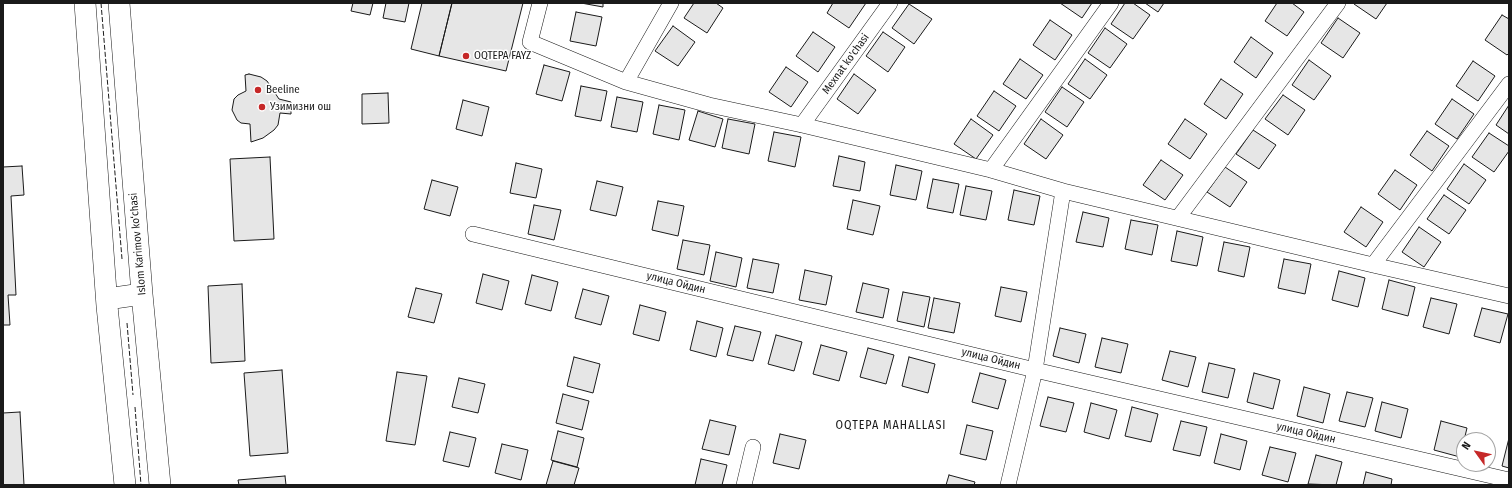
<!DOCTYPE html>
<meta charset="utf-8">
<style>
body{margin:0}
#map{position:relative;width:1512px;height:488px;overflow:hidden;background:#fff;font-family:"Fira Sans Condensed",sans-serif}
canvas{display:block}
.frame{position:absolute;inset:0;border:4px solid #1a1a1a;pointer-events:none}
.north{position:absolute;left:1456px;top:432px;width:40px;height:40px;box-sizing:border-box;background:#fff;border:1px solid #a3a3a3;border-radius:50%;rotate:303deg;font-size:11px;font-weight:700;line-height:16px;text-align:center;color:#1a1a1a}
.north::after{content:'';display:block;margin:auto;width:14px;height:18px;background:#c62828;clip-path:polygon(50% 0,100% 100%,50% 72%,0 100%)}
</style>
<div id="map">
<canvas width="1512" height="488"></canvas>
<div class="frame"></div>
<div class="north">N</div>
</div>
<script>
const c = document.querySelector('canvas').getContext('2d');
c.lineJoin = 'round';
function paint(path, color) {
  c.fillStyle = color;
  c.fill(path, 'evenodd');
}
function poly(rows) {
  const path = new Path2D();
  for (const r of rows) {
    path.moveTo(r[0], r[1]);
    for (let i = 2; i < r.length; i += 2) path.lineTo(r[i], r[i + 1]);
  }
  return path;
}
function strokePath(path, color, width, dash) {
  c.strokeStyle = color;
  c.lineWidth = width;
  c.lineCap = dash ? 'butt' : 'round';
  c.setLineDash(dash || []);
  c.stroke(path);
}
function label(font, color, halo, rows, align = 'center') {
  c.font = font + ' "Fira Sans Condensed",sans-serif';
  c.lineWidth = 3;
  c.setLineDash([]);
  c.textBaseline = 'middle';
  c.strokeStyle = halo;
  c.fillStyle = color;
  for (const [text, x, y, turn = 0] of rows) {
    c.save();
    c.translate(x, y);
    c.rotate((+turn || 0) * Math.PI / 180);
    c.textAlign = isNaN(turn) ? turn : align;
    if (halo) c.strokeText(text, 0, 0);
    c.fillText(text, 0, 0);
    c.restore();
  }
}
const building = poly([
 [353,3,373,3,370,15,351,11,353,3],
 [386,3,409,3,405,22,383,18,386,3],
 [422,3,452,3,439,56,411,49,422,3],
 [452,3,523,3,506,71,439,56,452,3],
 [581,3,603,3,603,7,581,3],
 [694,3,716,3,723,8,707,33,684,18,694,3],
 [833,3,866,3,849,28,827,13,833,3],
 [1060,3,1092,3,1082,18,1060,3],
 [1125,3,1133,3,1150,15,1133,39,1111,24,1125,3],
 [1145,3,1164,3,1158,12,1145,3],
 [1277,3,1292,3,1304,12,1287,36,1265,21,1277,3],
 [1355,3,1387,3,1376,19,1354,4,1355,3],
 [909,4,932,19,914,44,892,28,909,4],
 [576,12,602,17,596,46,570,41,576,12],
 [1502,15,1509,19,1509,53,1507,55,1485,40,1502,15],
 [1338,18,1360,33,1343,58,1321,43,1338,18],
 [1050,20,1072,35,1055,60,1033,45,1050,20],
 [673,26,695,42,678,66,655,51,673,26],
 [1105,28,1127,44,1110,68,1088,53,1105,28],
 [813,32,835,47,818,72,796,56,813,32],
 [883,32,905,47,888,72,866,56,883,32],
 [1251,37,1273,53,1256,78,1234,62,1251,37],
 [1020,59,1043,75,1026,99,1003,84,1020,59],
 [1085,59,1107,75,1090,99,1068,84,1085,59],
 [1309,60,1331,76,1314,100,1292,85,1309,60],
 [1473,61,1495,76,1478,101,1456,86,1473,61],
 [544,65,570,72,562,101,536,94,544,65],
 [786,67,808,82,791,107,769,92,786,67],
 [249,74,261,77,267,81,279,99,291,102,291,114,280,113,278,125,274,130,263,138,251,142,250,124,241,123,237,120,232,110,234,99,238,95,246,91,245,75,249,74],
 [854,74,876,90,858,114,837,99,854,74],
 [1221,79,1243,94,1226,119,1204,104,1221,79],
 [581,86,607,91,601,121,575,116,581,86],
 [1062,87,1084,102,1067,127,1045,112,1062,87],
 [994,91,1016,106,999,131,977,116,994,91],
 [388,93,389,123,362,124,362,94,388,93],
 [1283,95,1305,110,1288,135,1265,119,1283,95],
 [617,97,643,102,637,132,611,127,617,97],
 [1452,99,1474,114,1457,139,1435,124,1452,99],
 [463,100,489,107,482,136,456,129,463,100],
 [659,105,685,110,679,140,653,134,659,105],
 [1509,105,1509,134,1496,125,1509,105],
 [698,111,723,119,715,147,689,140,698,111],
 [728,119,755,124,749,154,722,148,728,119],
 [971,119,993,135,976,159,954,144,971,119],
 [1041,119,1063,135,1046,159,1024,144,1041,119],
 [1185,119,1207,134,1190,159,1168,144,1185,119],
 [1253,130,1276,145,1259,169,1236,154,1253,130],
 [1427,131,1449,146,1432,171,1410,155,1427,131],
 [774,132,801,137,795,167,768,161,774,132],
 [1489,133,1509,146,1509,151,1494,172,1472,157,1489,133],
 [839,156,865,162,860,191,833,186,839,156],
 [270,157,274,239,234,241,230,159,270,157],
 [1161,160,1183,175,1165,200,1143,185,1161,160],
 [516,163,542,169,536,198,510,193,516,163],
 [1464,164,1486,180,1469,204,1447,189,1464,164],
 [896,165,922,171,916,200,890,195,896,165],
 [22,166,24,195,11,196,16,295,8,295,10,325,3,325,3,167,22,166],
 [1225,167,1247,182,1230,207,1207,192,1225,167],
 [1395,170,1417,185,1400,210,1378,194,1395,170],
 [933,179,959,184,953,213,927,208,933,179],
 [432,180,458,187,450,216,424,209,432,180],
 [597,181,623,187,616,216,590,210,597,181],
 [966,186,992,191,986,220,960,215,966,186],
 [1014,190,1040,196,1034,225,1008,220,1014,190],
 [1444,195,1466,210,1449,234,1427,219,1444,195],
 [853,200,880,206,873,235,847,229,853,200],
 [658,201,684,206,678,236,652,230,658,201],
 [534,205,561,210,554,240,528,234,534,205],
 [1361,207,1383,222,1366,247,1344,232,1361,207],
 [1083,212,1109,218,1103,247,1076,242,1083,212],
 [1131,220,1158,225,1152,255,1125,249,1131,220],
 [1419,227,1441,242,1424,267,1402,252,1419,227],
 [1177,231,1203,237,1197,266,1171,261,1177,231],
 [683,240,710,245,704,275,677,269,683,240],
 [1224,242,1250,247,1244,277,1218,271,1224,242],
 [716,252,742,258,736,287,710,281,716,252],
 [753,259,779,264,773,293,747,288,753,259],
 [1284,259,1311,264,1305,294,1278,288,1284,259],
 [805,270,832,276,826,305,799,300,805,270],
 [1339,271,1365,278,1358,307,1332,300,1339,271],
 [483,274,509,281,502,310,476,303,483,274],
 [532,275,558,282,551,311,525,304,532,275],
 [1389,280,1415,287,1408,316,1382,309,1389,280],
 [863,283,889,289,883,318,856,312,863,283],
 [242,284,245,361,211,363,208,286,242,284],
 [1001,287,1027,292,1021,322,995,316,1001,287],
 [416,288,442,294,434,323,408,317,416,288],
 [583,289,609,296,601,325,575,318,583,289],
 [903,292,930,297,924,327,897,321,903,292],
 [934,298,960,303,954,333,928,328,934,298],
 [1431,298,1457,304,1449,334,1423,327,1431,298],
 [640,305,666,312,659,341,633,334,640,305],
 [1482,308,1508,314,1500,343,1474,336,1482,308],
 [697,321,723,328,716,357,690,350,697,321],
 [735,326,761,332,753,361,727,355,735,326],
 [1060,328,1086,334,1079,363,1053,356,1060,328],
 [776,335,802,342,794,371,768,364,776,335],
 [1102,338,1128,344,1121,373,1095,367,1102,338],
 [821,345,847,352,839,381,813,374,821,345],
 [868,348,894,355,886,384,860,377,868,348],
 [1170,351,1196,357,1188,387,1162,380,1170,351],
 [574,357,600,364,593,393,567,386,574,357],
 [909,357,935,364,928,393,902,386,909,357],
 [1209,363,1235,369,1228,398,1202,392,1209,363],
 [282,370,288,453,250,456,244,373,282,370],
 [397,372,427,376,415,445,386,441,397,372],
 [980,373,1006,380,998,409,972,402,980,373],
 [1254,373,1280,380,1273,409,1247,402,1254,373],
 [459,378,485,384,478,413,452,407,459,378],
 [1304,387,1330,394,1323,423,1297,416,1304,387],
 [1347,392,1373,398,1365,427,1339,421,1347,392],
 [563,394,589,401,582,430,556,423,563,394],
 [1048,397,1074,403,1066,432,1040,426,1048,397],
 [1382,402,1408,409,1401,438,1375,431,1382,402],
 [1091,403,1117,410,1109,439,1084,432,1091,403],
 [1132,407,1158,414,1151,442,1125,436,1132,407],
 [20,412,24,485,3,485,3,413,20,412],
 [710,420,736,426,729,455,702,449,710,420],
 [1181,421,1207,427,1200,456,1173,450,1181,421],
 [1441,421,1467,428,1460,457,1434,450,1441,421],
 [967,425,993,431,986,460,960,454,967,425],
 [558,431,584,438,577,467,551,460,558,431],
 [450,432,476,438,469,467,443,461,450,432],
 [780,434,806,440,799,469,773,463,780,434],
 [1221,434,1247,441,1240,470,1214,463,1221,434],
 [1509,438,1509,468,1502,466,1509,438],
 [502,444,528,450,521,480,495,473,502,444],
 [1270,447,1296,453,1288,482,1262,475,1270,447],
 [1316,455,1342,462,1336,485,1308,484,1316,455],
 [701,459,727,465,722,485,695,485,701,459],
 [553,461,579,468,574,485,546,485,553,461],
 [1366,472,1392,479,1391,485,1363,485,1366,472],
 [949,475,975,482,974,485,946,485,949,475],
 [285,476,286,485,239,485,238,480,285,476]
]);
const minor = poly([
 [540,3,530,42,626,82,709,105,802,125,991,170,1063,191,1373,265,1509,296],
 [626,82,671,3],
 [802,125,890,3],
 [991,170,1111,3],
 [1178,218,1338,3],
 [473,234,1035,370,1509,480],
 [1373,265,1509,84],
 [744,485,753,447],
 [1008,485,1035,370,1063,191]
]);
const secondary = poly([
 [85,3,107,306,125,485],
 [119,3,142,294,160,485],
 [107,299,142,294]
]);
const fence = poly([
 [101,3,122,259],
 [127,323,133,395],
 [135,407,141,485]
]);
const markers = [
 [466,56,4,"#c62828"],
 [258,90,4,"#c62828"],
 [262,107,4,"#c62828"]
];
const poiNames = [
 ["OQTEPA FAYZ",474,56],
 ["Beeline",266,90],
 ["Узимизни ош",270,107]
];
const streetNames = [
 ["Mexnat ko'chasi",846,64,-54],
 ["Islom Karimov ko‘chasi",138,244,-95],
 ["улица Ойдин",676,283,14],
 ["улица Ойдин",991,359,14],
 ["улица Ойдин",1306,433,13]
];
const neighbourhoodNames = [
 ["OQTEPA MAHALLASI",891,426]
];
paint(building, '#e6e6e6');
strokePath(building, '#1a1a1a', 1);
strokePath(minor, '#1a1a1a', 16);
strokePath(secondary, '#1a1a1a', 22);
strokePath(minor, '#fff', 15);
strokePath(secondary, '#fff', 21);
strokePath(fence, '#1a1a1a', 1, [5, 2]);
for (const [x, y, r, color] of markers) {
  const dot = new Path2D();
  dot.arc(x, y, r, 0, 2 * Math.PI);
  c.fillStyle = color;
  c.fill(dot);
  strokePath(dot, '#fff', 1.5);
}
label('11px', '#1a1a1a', '#fff', poiNames, 'left');
label('11px', '#1a1a1a', '#fff', streetNames);
c.letterSpacing = '1px';
label('12px', '#1a1a1a', '#fff', neighbourhoodNames);
c.letterSpacing = '0px';
</script>
